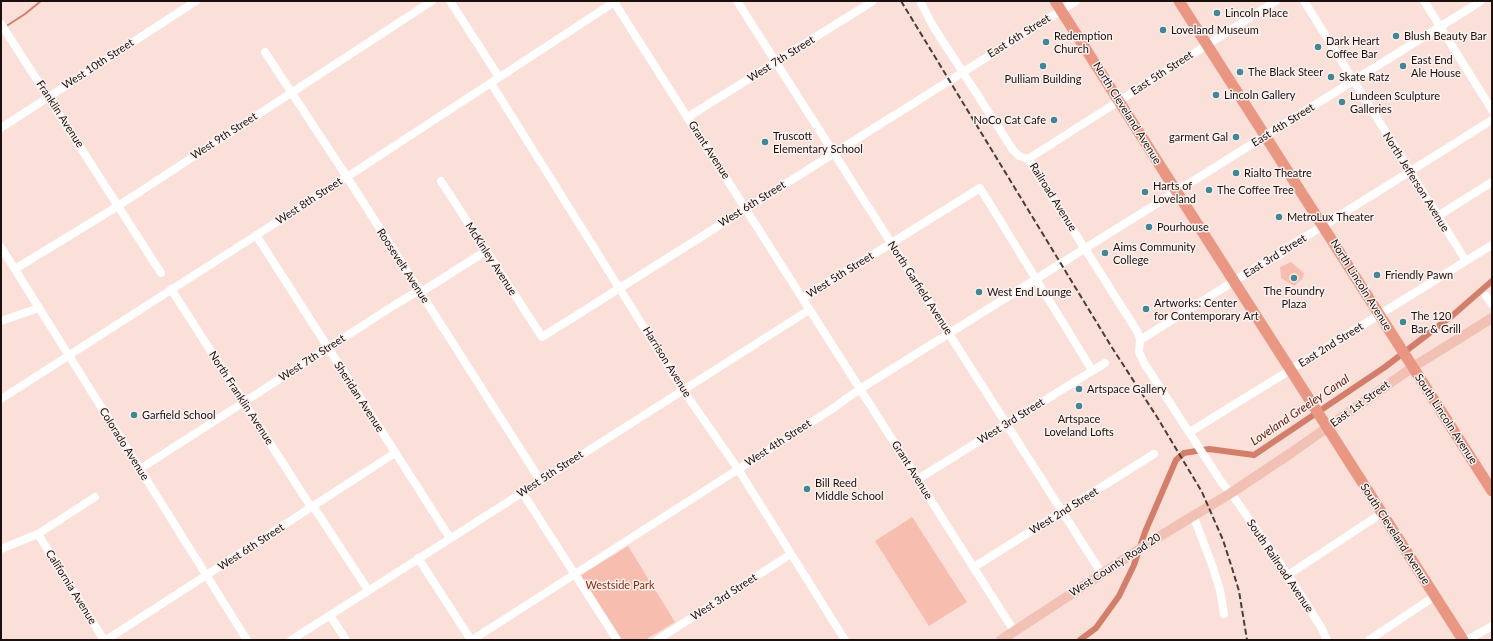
<!DOCTYPE html>
<style>
body{margin:0}
#map{position:relative;width:1493px;height:641px;overflow:hidden;background:#fbe0d9;font-family:Lato,sans-serif}
canvas{display:block}
.frame{position:absolute;inset:0;border:2px solid #1a110f;pointer-events:none}
</style>
<div id="map">
<canvas width="1493" height="641"></canvas>
<div class="frame"></div>
</div>
<script>
const c = document.querySelector('canvas').getContext('2d');
c.lineJoin = 'round';
function paint(path, color) {
  c.fillStyle = color;
  c.fill(path, 'evenodd');
}
function poly(rows) {
  const path = new Path2D();
  for (const r of rows) {
    path.moveTo(r[0], r[1]);
    for (let i = 2; i < r.length; i += 2) path.lineTo(r[i], r[i + 1]);
  }
  return path;
}
function strokePath(path, color, width, dash) {
  c.strokeStyle = color;
  c.lineWidth = width;
  c.lineCap = dash ? 'butt' : 'round';
  c.setLineDash(dash || []);
  c.stroke(path);
}
function label(font, color, halo, rows, align = 'center') {
  c.font = font + ' Lato,sans-serif';
  c.lineWidth = 3;
  c.setLineDash([]);
  c.textBaseline = 'middle';
  c.strokeStyle = halo;
  c.fillStyle = color;
  for (const [text, x, y, turn = 0] of rows) {
    c.save();
    c.translate(x, y);
    c.rotate((+turn || 0) * Math.PI / 180);
    c.textAlign = isNaN(turn) ? turn : align;
    if (halo) c.strokeText(text, 0, 0);
    c.fillText(text, 0, 0);
    c.restore();
  }
}
const green = poly([
 [1291,262,1304,273,1303,278,1294,286,1281,278,1280,267],
 [912,517,967,602,929,626,875,541],
 [628,546,675,622,645,640,622,640,581,575]
]);
const stream = poly([
 [8,25,25,14,41,1]
]);
const canal = poly([
 [1080,640,1096,628,1119,596,1134,565,1145,532,1176,460,1184,453,1209,449,1254,455,1385,367,1453,315,1492,281]
]);
const minor = poly([
 [450,1,499,77],
 [737,1,1102,574],
 [920,1,933,26,1013,150,1019,156,1028,159,1137,331,1140,340,1139,352,1144,363,1222,483,1231,493,1288,575,1322,629,1327,640],
 [1304,1,1466,261],
 [1424,1,1492,110],
 [614,2,1014,631],
 [1,24,161,273],
 [265,52,347,177,540,480],
 [491,83,683,390,738,469,845,640],
 [688,117,873,1],
 [1,128,196,1],
 [1028,159,1276,1],
 [441,181,542,337,1076,1],
 [1438,216,1492,182],
 [256,235,450,538],
 [1,247,247,640],
 [15,269,118,206,432,1],
 [171,289,311,507],
 [1486,296,1492,304],
 [803,298,980,188,1092,370],
 [1,321,39,308],
 [1140,340,1260,265,1280,255,1291,245,1323,226,1492,120],
 [1,399,347,177,616,1],
 [1190,432,1492,245],
 [140,469,393,306,413,294,426,289,486,251],
 [918,479,1105,363],
 [522,492,617,640],
 [313,506,368,590],
 [1193,515,1211,562,1220,590,1224,614],
 [38,534,104,640],
 [1,549,38,534,95,497],
 [418,558,471,640],
 [974,567,1154,454],
 [1288,575,1382,513],
 [330,615,346,640],
 [106,640,395,453],
 [291,640,809,310],
 [472,640,829,411,860,389,1481,1],
 [657,640,791,554],
 [1369,640,1435,596],
 [1467,640,1492,626]
]);
const major = poly([
 [1001,640,1152,541,1231,493,1291,453,1413,367,1492,318]
]);
const highway = poly([
 [1055,1,1463,640],
 [1179,1,1492,491]
]);
const rail = poly([
 [901,1,1111,346,1157,417,1202,492,1223,540,1232,568,1239,591,1247,640]
]);
const markers = [
 [1217,13,4,"#438695"],
 [1163,30,4,"#438695"],
 [1396,36,4,"#438695"],
 [1046,42,4,"#438695"],
 [1318,47,4,"#438695"],
 [1043,66,4,"#438695"],
 [1403,66,4,"#438695"],
 [1240,72,4,"#438695"],
 [1331,77,4,"#438695"],
 [1216,95,4,"#438695"],
 [1342,102,4,"#438695"],
 [1054,120,4,"#438695"],
 [1236,137,4,"#438695"],
 [765,142,4,"#438695"],
 [1236,173,4,"#438695"],
 [1209,190,4,"#438695"],
 [1145,192,4,"#438695"],
 [1279,217,4,"#438695"],
 [1149,227,4,"#438695"],
 [1105,253,4,"#438695"],
 [1377,275,4,"#438695"],
 [1294,278,4,"#438695"],
 [979,292,4,"#438695"],
 [1146,309,4,"#438695"],
 [1403,322,4,"#438695"],
 [1079,389,4,"#438695"],
 [1079,406,4,"#438695"],
 [134,415,4,"#438695"],
 [807,489,4,"#438695"]
];
const poiNames = [
 ["Lincoln Place",1225,13],
 ["Loveland Museum",1171,30],
 ["Redemption",1054,36],
 ["Church",1054,49],
 ["Blush Beauty Bar",1404,36],
 ["Dark Heart",1326,41],
 ["Coffee Bar",1326,54],
 ["East End",1411,60],
 ["Ale House",1411,73],
 ["The Black Steer",1248,72],
 ["Skate Ratz",1339,77],
 ["Pulliam Building",1043,79,"center"],
 ["Lincoln Gallery",1224,95],
 ["Lundeen Sculpture",1350,96],
 ["Galleries",1350,109],
 ["NoCo Cat Cafe",1046,120,"right"],
 ["Truscott",773,136],
 ["Elementary School",773,149],
 ["garment Gal",1228,137,"right"],
 ["Rialto Theatre",1244,173],
 ["Harts of",1153,186],
 ["Loveland",1153,199],
 ["The Coffee Tree",1217,190],
 ["MetroLux Theater",1287,217],
 ["Pourhouse",1157,227],
 ["Aims Community",1113,247],
 ["College",1113,260],
 ["Friendly Pawn",1385,275],
 ["The Foundry",1294,291,"center"],
 ["Plaza",1294,304,"center"],
 ["West End Lounge",987,292],
 ["Artworks: Center",1154,303],
 ["for Contemporary Art",1154,316],
 ["The 120",1411,316],
 ["Bar & Grill",1411,329],
 ["Artspace Gallery",1087,389],
 ["Garfield School",142,415],
 ["Artspace",1079,419,"center"],
 ["Loveland Lofts",1079,432,"center"],
 ["Bill Reed",815,483],
 ["Middle School",815,496]
];
const streetNames = [
 ["East 6th Street",1019,36,-32],
 ["West 7th Street",781,59,-32],
 ["West 10th Street",98,64,-33],
 ["East 5th Street",1162,73,-33],
 ["North Cleveland Avenue",1127,113,58],
 ["Franklin Avenue",60,114,57],
 ["East 4th Street",1283,125,-32],
 ["West 9th Street",224,136,-33],
 ["Grant Avenue",709,150,57],
 ["North Jefferson Avenue",1416,182,58],
 ["Railroad Avenue",1053,197,58],
 ["West 8th Street",309,201,-33],
 ["West 6th Street",752,204,-32],
 ["East 3rd Street",1275,256,-32],
 ["McKinley Avenue",491,259,57],
 ["Roosevelt Avenue",403,266,57],
 ["West 5th Street",840,275,-32],
 ["North Lincoln Avenue",1361,285,58],
 ["North Garfield Avenue",920,288,57],
 ["East 2nd Street",1331,345,-32],
 ["West 7th Street",312,358,-33],
 ["Harrison Avenue",667,362,58],
 ["Sheridan Avenue",359,397,57],
 ["North Franklin Avenue",241,398,57],
 ["East 1st Street",1360,404,-36],
 ["South Lincoln Avenue",1446,419,57],
 ["West 3rd Street",1011,421,-32],
 ["West 4th Street",778,443,-33],
 ["Colorado Avenue",124,444,58],
 ["Grant Avenue",912,470,58],
 ["West 5th Street",550,474,-33],
 ["West 2nd Street",1064,511,-32],
 ["South Cleveland Avenue",1395,534,57],
 ["West 6th Street",251,547,-33],
 ["West County Road 20",1115,565,-33],
 ["South Railroad Avenue",1280,566,56],
 ["California Avenue",71,587,58],
 ["West 3rd Street",724,597,-33]
];
const parkNames = [
 ["Westside Park",620,585]
];
const waterNames = [
 ["Loveland Greeley Canal",1300,410,-34]
];
paint(green, '#f7beaf');
strokePath(stream, '#d37e6a', 2);
strokePath(canal, '#d37e6a', 6);
strokePath(minor, '#fff', 8);
strokePath(major, '#f2c1b5', 10);
strokePath(highway, '#e99783', 11);
strokePath(rail, '#4a3d3a', 2, [6, 3]);
for (const [x, y, r, color] of markers) {
  const dot = new Path2D();
  dot.arc(x, y, r, 0, 2 * Math.PI);
  c.fillStyle = color;
  c.fill(dot);
  strokePath(dot, '#fcf1ee', 1.5);
}
label('11px', '#1a110f', '#fcf1ee', poiNames, 'left');
label('11px', '#1a110f', '#fcf1ee', streetNames);
label('11px', '#8c270f', '#fcf1ee', parkNames);
label('italic 12px', '#671b08', '#fcf1ee', waterNames);
</script>
